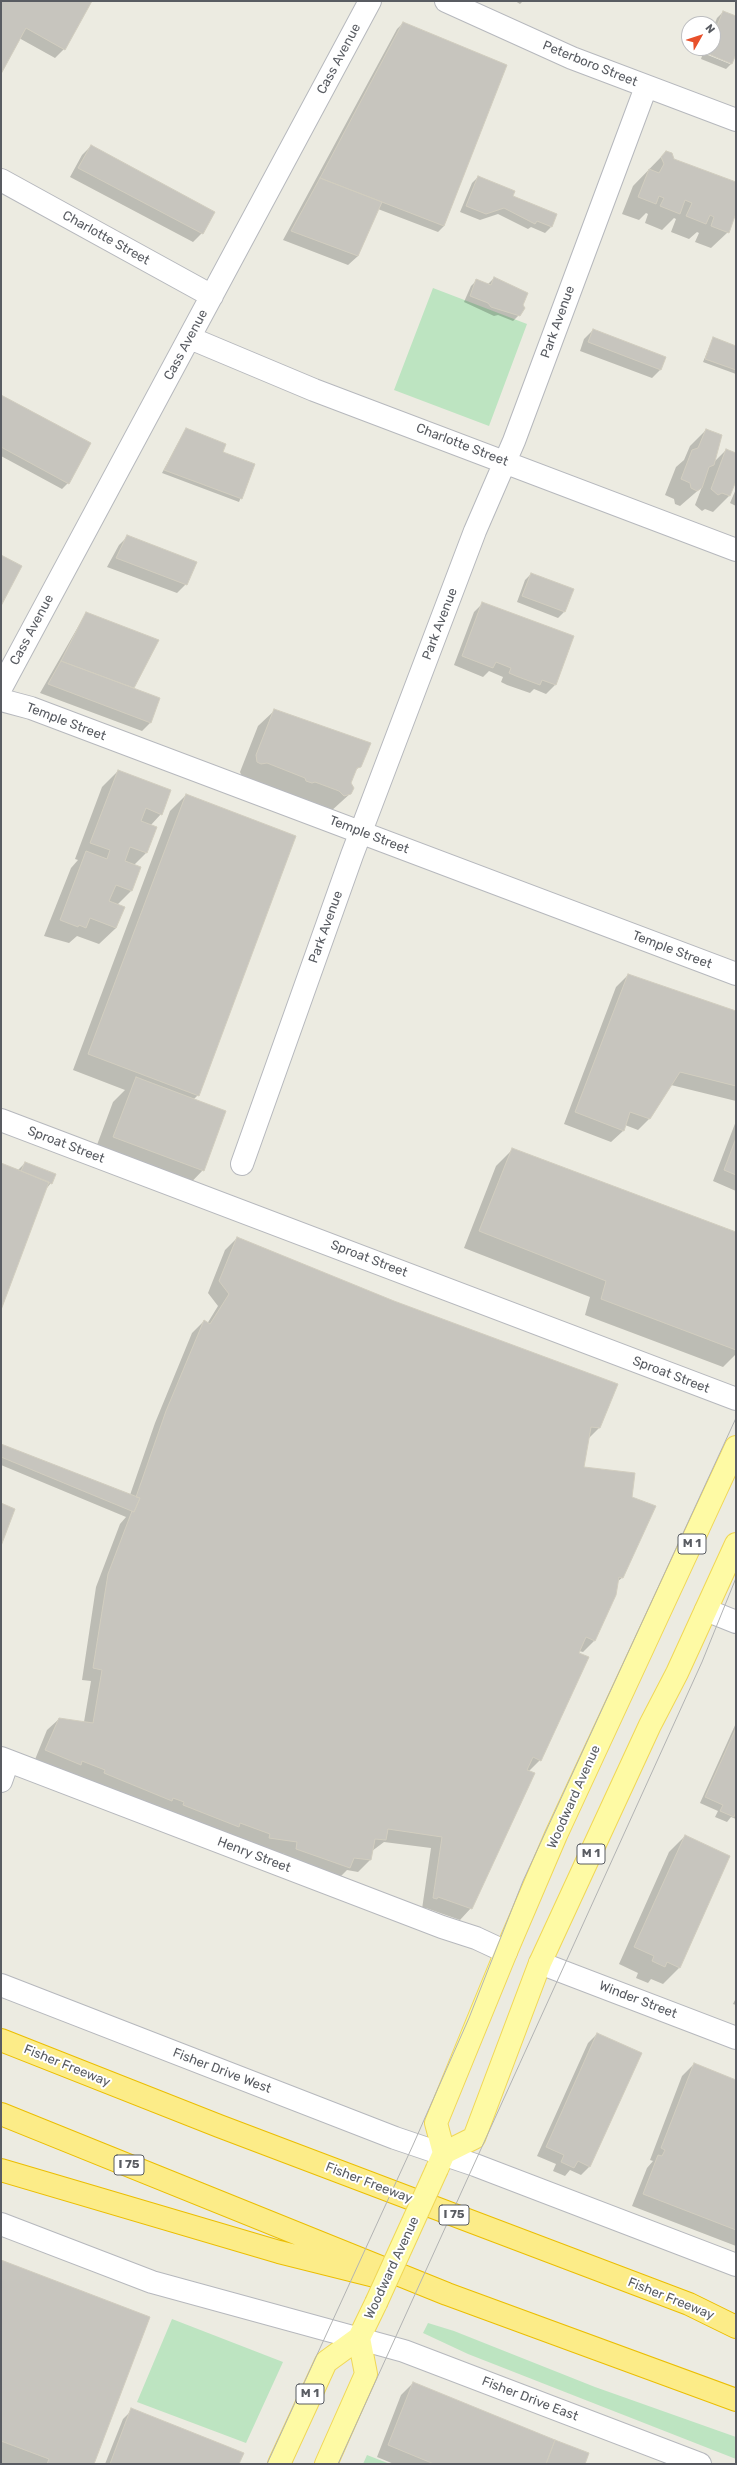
<!DOCTYPE html>
<style>
body{margin:0}
#map{position:relative;width:737px;height:2465px;overflow:hidden;background:#ecebe1;font-family:Rubik,sans-serif}
canvas{display:block}
.frame{position:absolute;inset:0;border:2px solid #595c62;pointer-events:none}
.north{position:absolute;left:681px;top:16px;width:40px;height:40px;box-sizing:border-box;background:#fff;border:1px solid #bdbec0;border-radius:50%;rotate:51deg;font-size:11px;font-weight:700;line-height:16px;text-align:center;color:#595c62}
.north::after{content:'';display:block;margin:auto;width:14px;height:18px;background:#e8502b;clip-path:polygon(50% 0,100% 100%,50% 72%,0 100%)}
</style>
<div id="map">
<canvas width="737" height="2465"></canvas>
<div class="frame"></div>
<div class="north">N</div>
</div>
<script>
const c = document.querySelector('canvas').getContext('2d');
c.lineJoin = 'round';
function paint(path, color) {
  c.fillStyle = color;
  c.fill(path, 'evenodd');
}
function poly(rows) {
  const path = new Path2D();
  for (const r of rows) {
    path.moveTo(r[0], r[1]);
    for (let i = 2; i < r.length; i += 2) path.lineTo(r[i], r[i + 1]);
  }
  return path;
}
function strokePath(path, color, width, dash) {
  c.strokeStyle = color;
  c.lineWidth = width;
  c.lineCap = dash ? 'butt' : 'round';
  c.setLineDash(dash || []);
  c.stroke(path);
}
function label(font, color, halo, rows, align = 'center') {
  c.font = font + ' Rubik,sans-serif';
  c.lineWidth = 4;
  c.setLineDash([]);
  c.textBaseline = 'middle';
  c.strokeStyle = halo;
  c.fillStyle = color;
  for (const [text, x, y, turn = 0] of rows) {
    c.save();
    c.translate(x, y);
    c.rotate((+turn || 0) * Math.PI / 180);
    c.textAlign = isNaN(turn) ? turn : align;
    if (halo) c.strokeText(text, 0, 0);
    c.fillText(text, 0, 0);
    c.restore();
  }
}
const green = poly([
 [433,288,527,324,489,426,394,390],
 [172,2319,283,2362,246,2443,137,2402],
 [428,2323,454,2331,595,2387,736,2437,736,2459,468,2354,423,2333],
 [367,2455,390,2464,363,2464]
]);
const shadow = poly([
 [1,1,90,1,64,49,55,58,19,38,1,72],
 [515,1,523,1,520,4],
 [723,12,736,18,736,52,732,63,726,69,701,59,703,53,730,64,730,62,704,51,705,48,713,48,713,28,717,18],
 [403,23,506,65,444,226,438,232,378,209,358,256,348,265,283,240,397,29],
 [91,146,213,212,202,233,193,242,70,177,82,155],
 [668,152,673,160,736,183,736,210,728,232,711,248,695,242,699,233,697,232,689,239,671,232,676,219,674,218,662,230,645,223,648,214,646,213,639,220,622,214,633,186,662,156],
 [478,177,511,197,551,227,545,233,531,227,528,229,498,214,480,220,460,212,472,183],
 [494,278,519,315,513,321,498,315,494,316,464,302,471,286,477,280,488,284],
 [593,330,661,369,652,378,580,351,584,339],
 [713,338,736,347,736,374,703,362],
 [1,396,68,483,62,489,1,456],
 [706,430,713,463,726,450,736,454,736,479,729,496,713,512,705,509,702,511,695,505,702,487,680,506,675,504,674,499,665,495,676,467,684,460,690,446],
 [184,432,222,452,254,465,239,502,162,473],
 [736,489,736,506,730,503],
 [128,536,186,584,177,593,107,567,119,545],
 [531,574,564,612,558,618,517,602,525,580],
 [483,603,573,637,555,685,546,694,534,689,530,693,507,685,501,682,503,677,489,671,483,677,454,665,474,612],
 [86,613,157,641,133,688,151,722,142,731,40,693],
 [275,710,360,766,353,773,350,783,352,792,330,812,251,779,243,779,240,772,258,726],
 [118,771,161,814,150,826,156,828,146,853,134,865,140,867,131,891,117,905,124,907,116,928,99,944,77,936,69,943,44,936,71,868,78,860,75,859,102,787],
 [186,795,198,1095,193,1100,203,1170,180,1194,91,1161,113,1102,125,1090,73,1070,170,811],
 [628,975,736,1012,736,1101,671,1085,650,1118,638,1130,625,1125,623,1131,611,1142,564,1124,616,987],
 [736,1121,736,1191,713,1181],
 [513,1149,736,1234,736,1354,723,1367,585,1315,590,1297,464,1248,496,1166],
 [25,1163,51,1183,46,1189,1,1307,1,1164,18,1170],
 [237,1238,599,1428,588,1439,583,1468,623,1577,617,1582,594,1641,583,1652,579,1651,540,1760,528,1772,471,1908,460,1920,426,1908,422,1909,431,1848,384,1842,372,1851,370,1860,358,1872,347,1870,337,1880,285,1861,285,1854,258,1849,34,1762,47,1730,59,1719,84,1722,91,1681,82,1680,96,1587,120,1524,126,1517,1,1465,1,1445,130,1495,155,1423,192,1333,204,1321,207,1324,218,1306,208,1293,225,1250],
 [736,1723,736,1819,731,1817,727,1822,715,1817,718,1811,700,1803],
 [685,1836,729,1856,679,1968,663,1984,651,1979,648,1983,636,1978,638,1973,619,1964,669,1852],
 [736,1998,736,2005,733,2004],
 [597,2034,590,2166,581,2175,570,2170,565,2176,553,2171,556,2164,537,2156,588,2043],
 [694,2064,736,2081,736,2246,632,2206,647,2168,653,2161,650,2160,682,2076],
 [1,2261,93,2464,1,2464],
 [413,2383,584,2464,394,2464,377,2457,401,2395],
 [132,2410,238,2464,105,2464,123,2419]
]);
const building = poly([
 [1,1,92,1,65,50,26,28,1,74,1,1],
 [723,11,736,16,736,54,732,64,706,53,708,48,713,48,713,36,723,11],
 [403,22,507,65,444,226,320,178,403,22],
 [91,145,215,212,203,234,78,168,91,145],
 [666,151,672,153,674,159,736,182,736,213,729,233,711,226,714,217,710,215,706,224,686,216,692,203,685,200,680,214,660,206,664,198,659,196,656,204,638,197,649,169,659,173,664,164,661,157,666,151],
 [478,176,515,191,513,196,557,214,552,227,537,221,535,224,504,208,486,214,466,206,478,176],
 [320,178,382,202,358,256,291,231,320,178],
 [494,277,528,293,523,305,525,308,520,316,491,307,488,303,470,296,476,279,491,285,494,277],
 [593,329,666,357,661,370,588,342,593,329],
 [713,337,736,346,736,370,705,359,713,337],
 [1,395,91,443,69,484,1,447,1,395],
 [186,428,226,444,223,452,255,464,242,499,164,470,186,428],
 [706,429,722,435,714,465,709,467,702,488,697,491,691,488,690,483,681,479,692,450,698,448,706,429],
 [726,449,736,453,736,481,730,496,722,493,718,495,711,489,726,449],
 [127,535,197,562,187,585,116,558,127,535],
 [1,555,22,566,1,606,1,555],
 [531,573,574,589,565,612,522,596,531,573],
 [482,602,574,636,556,685,542,680,540,685,516,676,509,673,511,668,496,662,493,668,462,656,482,602],
 [86,612,159,640,134,688,61,661,86,612],
 [61,661,160,698,151,723,48,684,61,661],
 [274,709,371,743,361,767,357,768,351,783,354,788,351,794,344,796,339,791,315,782,312,783,306,781,305,778,267,763,261,764,257,762,256,755,274,709],
 [118,770,171,790,162,815,146,808,141,821,157,827,147,853,130,847,125,861,141,867,132,891,116,885,109,901,125,907,116,928,90,918,86,928,79,925,78,927,60,920,86,851,107,859,110,850,90,843,118,770],
 [186,794,296,836,199,1096,88,1054,186,794],
 [628,974,736,1011,736,1086,680,1072,650,1119,630,1112,624,1131,575,1112,628,974],
 [136,1077,226,1111,204,1171,113,1137,136,1077],
 [736,1138,736,1175,724,1170,736,1138],
 [512,1148,736,1232,736,1350,601,1299,606,1281,479,1231,512,1148],
 [25,1162,56,1174,52,1184,21,1171,25,1162],
 [1,1163,49,1182,1,1310,1,1163],
 [237,1237,394,1301,618,1384,600,1428,591,1427,584,1467,635,1473,632,1497,656,1506,623,1578,619,1577,616,1595,595,1641,586,1637,579,1653,589,1657,541,1761,533,1757,527,1770,535,1773,472,1909,438,1897,437,1899,433,1898,442,1837,388,1829,386,1840,375,1839,371,1860,354,1858,350,1868,296,1849,297,1842,269,1838,270,1834,240,1823,239,1827,183,1805,184,1802,173,1798,172,1801,104,1773,105,1770,82,1761,81,1765,45,1750,59,1718,93,1723,102,1670,93,1668,108,1574,132,1511,134,1512,140,1498,136,1497,166,1411,204,1320,210,1324,229,1294,219,1281,237,1237],
 [1,1444,140,1498,134,1512,1,1457,1,1444],
 [1,1503,15,1509,1,1546,1,1503],
 [736,1728,736,1811,734,1817,720,1811,723,1805,705,1797,736,1728],
 [685,1835,730,1856,680,1968,667,1962,665,1967,652,1961,654,1956,634,1947,685,1835],
 [597,2033,642,2053,590,2167,578,2161,574,2168,561,2162,564,2155,546,2147,597,2033],
 [694,2063,736,2080,736,2230,643,2194,658,2155,662,2156,665,2150,661,2148,694,2063],
 [1,2260,150,2317,94,2464,47,2464,49,2459,1,2441,1,2260],
 [413,2382,555,2440,546,2464,434,2464,388,2445,413,2382],
 [131,2408,244,2453,239,2464,110,2464,131,2408],
 [555,2440,589,2453,585,2464,546,2464,555,2440]
]);
const minor = poly([
 [446,1,572,58,736,120],
 [1,180,212,296],
 [190,338,314,390,736,550],
 [1,688,370,1],
 [1,700,31,708,736,974],
 [1,1120,736,1399],
 [242,1164,352,855,475,531,514,441,646,87],
 [706,1610,736,1622],
 [1,1758,442,1927,476,1938,506,1952],
 [1,1781,8,1761],
 [540,1963,736,2038],
 [1,1985,395,2138,475,2165,736,2265],
 [1,2224,152,2282,404,2351,700,2464]
]);
const major = poly([
 [444,2153,474,2138,540,1963,650,1725,677,1673,736,1544],
 [437,2169,444,2153,436,2123,506,1952,556,1835,736,1447],
 [279,2464,326,2362,359,2338,376,2303],
 [326,2464,366,2374,359,2338]
]);
const highway = poly([
 [1,2040,219,2126,689,2304,736,2327],
 [1,2114,447,2294,736,2400],
 [1,2170,279,2252,375,2276]
]);
const tram = poly([
 [267,2464,413,2145,469,2018,523,1881,736,1418],
 [338,2464,702,1662,736,1578]
]);
const majorBridge = poly([
 [376,2303,437,2169]
]);
const shields = [
 [692,1544,28],
 [591,1854,28],
 [129,2165,30],
 [454,2215,30],
 [310,2394,28]
];
const shieldNames = [
 ["M 1",692,1544],
 ["M 1",591,1854],
 ["I 75",129,2165],
 ["I 75",454,2215],
 ["M 1",310,2394]
];
const streetNames = [
 ["Cass Avenue",339,59,-62],
 ["Peterboro Street",590,64,22],
 ["Charlotte Street",106,238,29],
 ["Park Avenue",558,322,-70],
 ["Cass Avenue",186,345,-62],
 ["Charlotte Street",462,445,21],
 ["Park Avenue",440,624,-69],
 ["Cass Avenue",32,630,-62],
 ["Temple Street",66,722,21],
 ["Temple Street",369,835,21],
 ["Park Avenue",326,927,-70],
 ["Temple Street",672,950,21],
 ["Sproat Street",66,1145,21],
 ["Sproat Street",369,1259,21],
 ["Sproat Street",671,1375,21],
 ["Woodward Avenue",574,1797,-66],
 ["Henry Street",254,1855,21],
 ["Winder Street",638,2000,21],
 ["Fisher Freeway",67,2066,22],
 ["Fisher Drive West",222,2071,21],
 ["Fisher Freeway",369,2183,21],
 ["Woodward Avenue",392,2268,-65],
 ["Fisher Freeway",671,2299,22],
 ["Fisher Drive East",530,2399,21]
];
paint(green, '#bde4c1');
paint(shadow, '#0003');
paint(building, '#c7c5be');
strokePath(building, '#d1cdbf', 1);
strokePath(minor, '#b6b8bd', 24);
strokePath(major, '#f0d756', 24);
strokePath(highway, '#ebbe02', 24);
strokePath(minor, '#fff', 22);
strokePath(major, '#fefaa4', 22);
strokePath(highway, '#fcec88', 22);
strokePath(tram, '#b2b3b3', 1);
strokePath(majorBridge, '#f0d756', 24, []);
strokePath(majorBridge, '#fefaa4', 22);
for (const [x, y, w] of shields) {
  const box = new Path2D();
  box.roundRect(x - w / 2, y - 10, w, 20, 3);
  c.fillStyle = '#fff';
  c.fill(box);
  strokePath(box, '#595c62', 1);
}
label('bold 12px', '#595c62', null, shieldNames);
label('13px', '#595c62', '#fff', streetNames);
</script>
